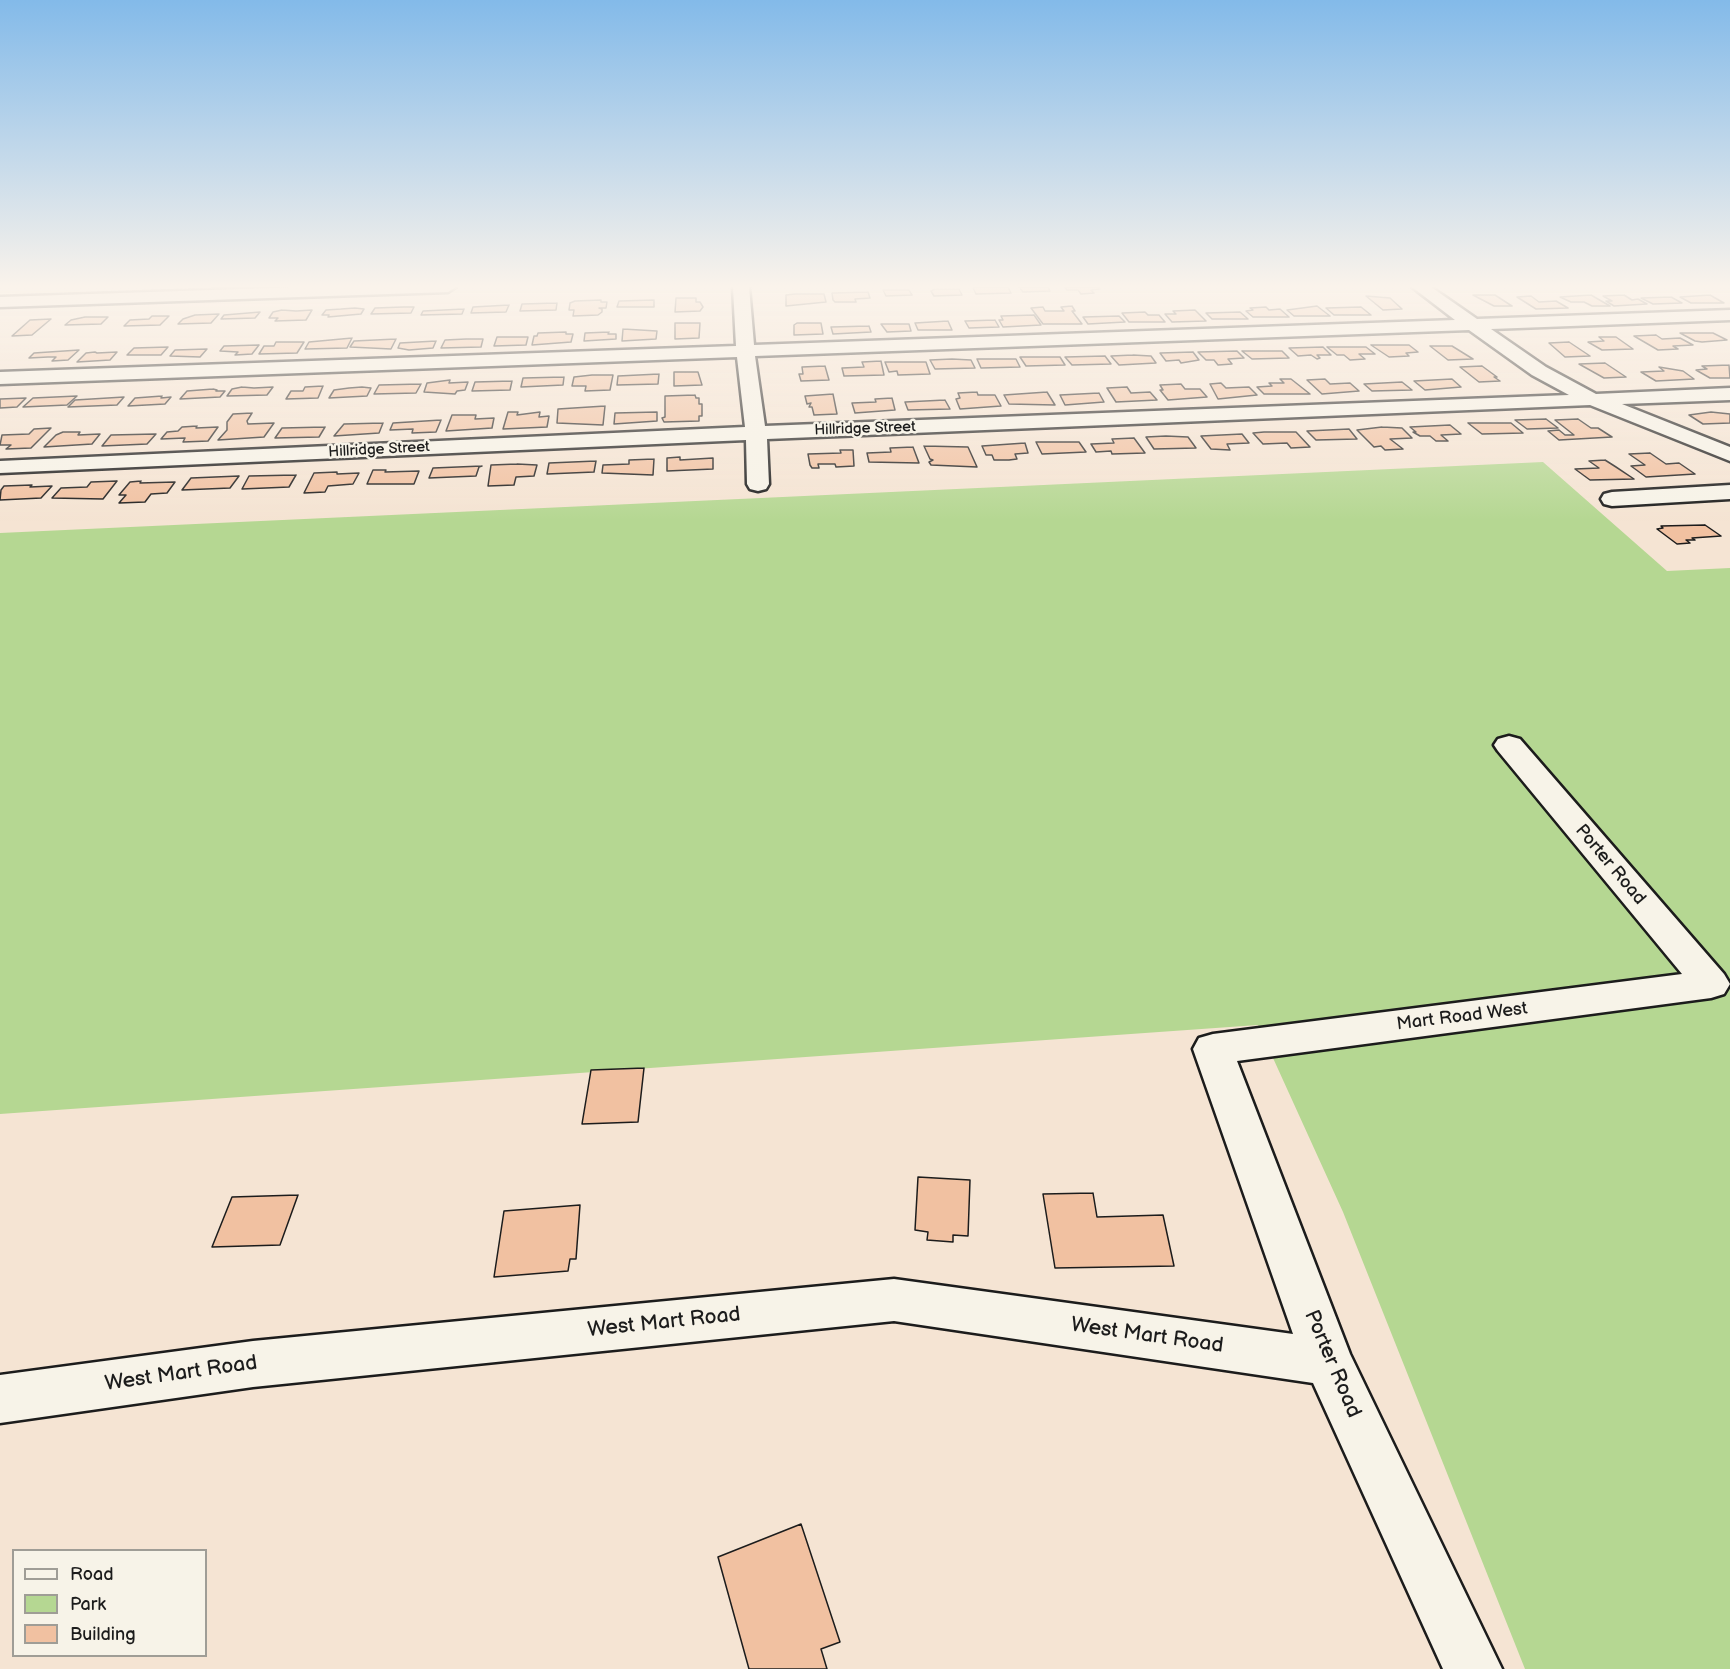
<!DOCTYPE html>
<style>
body{margin:0}
#map{position:relative;width:1730px;height:1669px;overflow:hidden;background:#f5e4d3;font-family:"Balsamiq Sans",sans-serif}
canvas{display:block}
.legend{position:absolute;left:12px;top:1549px;width:195px;height:108px;box-sizing:border-box;background:#f7f3e8;border:2px solid #9f9d96;margin:0;padding:8px 10px;list-style:none;font-size:18px;color:#1c1c1c}
.legend li{display:flex;align-items:center;gap:12px;height:30px}
.legend b{width:30px;border:2px solid #9f9d96}
</style>
<div id="map">
<canvas width="1730" height="1669"></canvas>
<ul class="legend">
<li><b style="height:8px;background:#f7f3e8"></b>Road</li>
<li><b style="height:16px;background:#b5d792"></b>Park</li>
<li><b style="height:16px;background:#f1c1a1"></b>Building</li>
</ul>
</div>
<script>
const c = document.querySelector('canvas').getContext('2d');
c.lineJoin = 'round';
function paint(path, color) {
  c.fillStyle = color;
  c.fill(path, 'evenodd');
}
function poly(rows) {
  const path = new Path2D();
  for (const r of rows) {
    path.moveTo(r[0], r[1]);
    for (let i = 2; i < r.length; i += 2) path.lineTo(r[i], r[i + 1]);
  }
  return path;
}
function strokePath(path, color, width, dash) {
  c.strokeStyle = color;
  c.lineWidth = width;
  c.lineCap = dash ? 'butt' : 'round';
  c.setLineDash(dash || []);
  c.stroke(path);
}
function label(font, color, halo, rows, align = 'center') {
  c.font = font + ' "Balsamiq Sans",sans-serif';
  c.lineWidth = 5;
  c.setLineDash([]);
  c.textBaseline = 'middle';
  c.strokeStyle = halo;
  c.fillStyle = color;
  for (const [text, x, y, turn = 0] of rows) {
    c.save();
    c.translate(x, y);
    c.rotate((+turn || 0) * Math.PI / 180);
    c.textAlign = isNaN(turn) ? turn : align;
    if (halo) c.strokeText(text, 0, 0);
    c.fillText(text, 0, 0);
    c.restore();
  }
}
const green = poly([
 [1543,462,1667,571,1730,568,1730,1669,1525,1669,1343,1212,1258,1025,0,1114,0,533]
]);
const building = poly([
 [975,287,1008,287,1011,293,976,294,973,288,975,287],
 [1019,287,1048,287,1050,291,1023,292,1019,287],
 [1065,287,1098,287,1100,289,1091,290,1094,293,1081,294,1078,290,1067,290,1065,287],
 [935,289,959,289,962,295,934,296,931,291,935,289],
 [883,290,909,290,912,295,886,296,883,290],
 [868,292,870,298,855,299,856,302,835,302,833,300,832,293,868,292],
 [795,294,824,294,826,302,786,306,786,295,795,294],
 [1473,295,1495,295,1512,306,1494,306,1473,295],
 [1591,295,1610,306,1592,306,1584,302,1571,302,1560,297,1591,295],
 [1624,295,1632,300,1638,299,1647,304,1614,306,1606,301,1612,301,1603,296,1624,295],
 [1710,295,1724,303,1691,303,1680,297,1710,295],
 [1366,296,1390,298,1402,309,1383,310,1366,296],
 [1531,296,1539,302,1556,301,1568,308,1536,309,1517,297,1531,296],
 [1671,297,1682,303,1653,304,1641,298,1671,297],
 [676,298,696,298,696,302,700,302,703,307,700,311,675,312,676,298],
 [601,300,601,302,607,302,606,308,599,308,602,309,602,312,598,315,573,316,574,310,569,310,570,303,575,301,601,300],
 [654,300,654,307,617,307,619,301,654,300],
 [557,303,556,310,520,311,522,304,557,303],
 [509,305,506,312,471,313,473,307,509,305],
 [1072,306,1075,311,1072,311,1082,324,1043,324,1031,308,1043,307,1045,311,1064,311,1061,307,1072,306],
 [1317,306,1330,316,1294,316,1287,310,1317,306],
 [403,307,414,307,411,313,371,314,375,308,403,307],
 [1266,307,1269,310,1280,309,1289,317,1253,317,1246,311,1253,310,1250,308,1266,307],
 [1361,307,1371,315,1334,315,1326,308,1361,307],
 [341,309,355,308,364,309,361,314,328,317,329,315,322,315,326,310,341,309],
 [464,309,462,314,421,315,423,311,464,309],
 [282,310,296,311,312,310,306,320,275,321,278,318,269,318,273,312,282,310],
 [1195,310,1206,321,1172,322,1165,314,1176,314,1173,311,1195,310],
 [260,312,255,318,221,319,224,315,260,312],
 [1145,312,1148,315,1159,315,1165,322,1129,322,1122,313,1145,312],
 [1240,312,1248,319,1212,319,1206,313,1240,312],
 [219,314,211,323,178,324,183,319,195,315,219,314],
 [1034,315,1041,325,1003,327,999,320,1003,320,1001,316,1034,315],
 [152,316,169,316,160,325,124,326,130,320,149,319,152,316],
 [1119,316,1125,322,1088,324,1083,317,1119,316],
 [85,317,108,317,101,324,65,325,71,320,85,317],
 [51,319,32,335,12,336,30,320,51,319],
 [995,320,999,327,969,328,965,321,995,320],
 [948,321,952,330,918,330,915,323,948,321],
 [675,323,700,323,699,338,675,339,675,323],
 [797,323,821,323,823,334,794,335,794,325,797,323],
 [881,324,909,324,911,331,887,332,881,324],
 [869,326,871,332,833,334,831,327,869,326],
 [623,329,657,331,656,339,622,341,623,329],
 [566,332,566,334,573,334,571,342,532,345,534,336,537,336,538,333,566,332],
 [609,332,608,334,616,334,616,339,584,341,585,333,609,332],
 [1680,333,1713,333,1727,340,1702,342,1695,341,1680,333],
 [1656,335,1662,339,1680,338,1693,345,1673,346,1678,349,1658,350,1634,336,1656,335],
 [497,337,528,337,526,345,494,346,497,337],
 [1599,337,1616,337,1633,349,1602,350,1588,342,1604,341,1599,337],
 [352,338,347,348,305,349,309,342,352,338],
 [396,339,391,349,350,347,354,341,396,339],
 [466,339,483,339,481,347,441,348,445,340,466,339],
 [436,341,433,348,409,350,398,348,400,343,436,341],
 [276,342,304,342,297,353,259,354,264,346,274,346,276,342],
 [1569,342,1590,356,1565,357,1549,343,1569,342],
 [259,345,252,354,235,355,238,352,220,351,224,346,259,345],
 [1371,345,1409,345,1418,352,1406,353,1409,356,1389,357,1371,345],
 [1430,346,1452,346,1473,359,1448,360,1430,346],
 [168,347,161,355,127,355,134,348,168,347],
 [1323,347,1331,355,1317,355,1320,358,1317,359,1311,355,1298,356,1289,348,1323,347],
 [1327,347,1366,347,1375,354,1359,354,1365,359,1350,360,1344,355,1337,355,1327,347],
 [207,349,200,357,170,356,175,350,207,349],
 [79,350,68,360,52,361,56,357,48,357,29,358,34,353,79,350],
 [1237,351,1244,358,1228,359,1232,364,1218,365,1214,360,1206,360,1198,352,1237,351],
 [1242,351,1282,351,1289,358,1252,359,1242,351],
 [95,352,97,353,117,352,110,360,77,362,86,353,95,352],
 [1193,352,1199,360,1181,363,1179,360,1166,361,1160,353,1193,352],
 [1133,355,1151,356,1156,363,1119,365,1111,356,1133,355],
 [1105,356,1111,364,1072,365,1065,357,1105,356],
 [1020,357,1060,357,1065,365,1026,366,1020,357],
 [952,359,971,360,975,368,935,369,930,360,952,359],
 [977,359,1016,359,1020,367,981,368,977,359],
 [881,361,884,375,844,376,842,368,864,367,862,362,881,361],
 [885,362,926,362,930,374,898,375,897,371,889,372,885,362],
 [1605,363,1626,377,1604,378,1579,364,1605,363],
 [1729,365,1730,378,1710,378,1696,370,1707,369,1702,366,1729,365],
 [825,366,829,380,801,381,799,374,803,374,802,367,825,366],
 [1482,366,1497,377,1494,377,1500,381,1479,382,1460,367,1482,366],
 [1659,367,1683,371,1694,379,1656,381,1641,372,1664,371,1659,367],
 [674,372,698,372,702,385,674,386,674,372],
 [659,374,658,384,617,385,618,376,659,374],
 [592,375,613,375,610,390,585,391,586,386,572,386,574,377,592,375],
 [564,377,563,385,521,387,523,378,564,377],
 [1280,379,1291,379,1310,394,1264,394,1257,387,1272,386,1269,383,1284,383,1280,379],
 [1325,379,1330,384,1350,383,1359,391,1322,394,1307,380,1325,379],
 [1452,379,1461,387,1425,390,1414,381,1452,379],
 [450,380,449,383,468,382,465,390,457,391,455,394,424,392,427,383,450,380],
 [512,381,510,390,472,391,475,382,512,381],
 [1402,382,1412,390,1372,391,1364,384,1402,382],
 [1221,383,1226,388,1249,387,1257,395,1218,399,1210,384,1221,383],
 [421,384,416,393,374,394,379,385,421,384],
 [1181,384,1185,389,1200,389,1207,397,1168,400,1160,390,1163,390,1160,385,1181,384],
 [323,386,318,398,286,399,291,391,303,391,305,387,323,386],
 [242,387,254,388,273,387,267,395,227,396,232,389,242,387],
 [1127,387,1131,393,1150,392,1157,400,1116,402,1107,388,1127,387],
 [349,388,362,387,371,388,367,396,329,398,334,390,349,388],
 [213,389,217,390,216,391,225,391,220,397,180,399,187,391,213,389],
 [977,392,978,395,995,395,1001,406,960,409,956,399,960,398,958,393,977,392],
 [1047,392,1055,405,1009,404,1004,395,1047,392],
 [1099,393,1104,402,1065,405,1060,395,1099,393],
 [833,394,837,414,814,415,812,407,809,407,811,403,807,404,805,396,833,394],
 [695,395,696,398,699,398,699,404,702,404,702,416,699,416,699,421,664,422,662,418,665,417,665,396,695,395],
 [77,396,67,405,23,407,33,398,77,396],
 [162,396,161,398,171,397,165,404,128,406,135,398,162,396],
 [124,397,117,405,68,407,75,400,124,397],
 [26,398,17,407,0,408,0,399,26,398],
 [892,398,895,410,855,413,852,403,876,402,875,399,892,398],
 [945,400,950,409,908,410,905,402,945,400],
 [605,406,603,425,557,423,558,409,605,406],
 [508,412,518,412,517,415,540,412,539,417,549,416,547,427,503,429,508,412],
 [657,412,657,421,614,424,615,413,657,412],
 [1711,412,1730,414,1730,423,1703,424,1689,415,1711,412],
 [252,413,247,421,248,424,274,423,264,437,218,440,227,430,227,422,233,414,252,413],
 [452,415,476,415,475,419,494,418,492,428,446,431,452,415],
 [1546,419,1558,428,1527,429,1515,420,1546,419],
 [1578,419,1591,428,1598,428,1612,437,1559,440,1548,431,1559,430,1565,435,1574,435,1555,420,1578,419],
 [441,420,436,432,412,433,413,429,390,430,393,423,441,420],
 [383,423,379,433,334,436,344,424,383,423],
 [1468,423,1511,423,1523,433,1482,434,1468,423],
 [1450,425,1461,434,1441,435,1448,441,1436,441,1430,436,1420,436,1413,432,1416,432,1410,427,1450,425],
 [197,426,196,428,218,427,208,441,183,442,185,438,161,439,167,432,178,431,182,427,197,426],
 [325,427,319,437,275,438,282,428,325,427],
 [1382,427,1402,428,1412,438,1390,439,1403,449,1385,450,1381,446,1374,447,1357,430,1382,427],
 [51,428,31,448,6,449,11,445,0,445,2,435,29,434,34,429,51,428],
 [1349,429,1357,439,1316,440,1307,431,1349,429],
 [63,432,80,432,78,435,100,434,92,444,44,447,56,435,63,432],
 [1264,432,1296,432,1310,447,1291,448,1287,443,1263,444,1253,433,1264,432],
 [156,434,147,444,102,446,111,435,156,434],
 [1242,434,1249,443,1227,444,1230,450,1211,449,1201,436,1242,434],
 [1166,436,1188,437,1196,448,1154,449,1146,437,1166,436],
 [1134,438,1145,453,1112,454,1111,451,1096,452,1091,444,1114,443,1112,439,1134,438],
 [1036,442,1079,442,1086,452,1042,454,1036,442],
 [1025,443,1028,453,1015,454,1017,459,1009,460,994,460,992,455,986,455,982,446,1025,443],
 [924,446,968,447,977,467,931,465,929,462,933,460,930,459,924,446],
 [913,447,919,463,869,462,867,453,891,452,890,448,913,447],
 [840,450,853,450,854,466,836,467,835,464,818,464,819,468,812,468,810,465,808,454,841,453,840,450],
 [1650,453,1666,464,1679,463,1695,474,1646,477,1631,466,1645,465,1629,454,1650,453],
 [680,457,680,460,713,458,713,469,667,471,667,458,680,457],
 [654,459,653,475,602,473,603,465,629,464,629,460,654,459],
 [1605,460,1616,467,1634,479,1590,480,1575,469,1599,468,1589,461,1605,460],
 [596,461,594,472,547,474,549,463,596,461],
 [517,464,537,465,534,476,516,477,514,485,488,486,491,465,517,464],
 [482,466,479,467,476,476,429,478,433,468,482,466],
 [373,470,386,470,385,472,419,471,414,484,367,484,373,470],
 [314,473,337,472,337,474,359,473,353,484,328,486,325,492,304,493,314,473],
 [296,475,289,487,242,489,249,476,296,475],
 [239,476,230,488,182,490,191,478,239,476],
 [117,481,103,499,52,498,61,488,87,487,91,482,117,481],
 [141,481,140,483,175,482,167,493,151,494,145,502,119,503,126,495,119,495,130,482,141,481],
 [32,485,30,487,52,486,41,498,0,500,1,490,4,486,32,485],
 [1705,525,1721,536,1692,538,1695,540,1686,540,1690,543,1677,544,1657,529,1663,528,1661,526,1705,525],
 [644,1068,638,1122,582,1124,591,1070,644,1068],
 [918,1177,970,1180,968,1236,953,1235,953,1242,927,1240,928,1232,915,1230,918,1177],
 [1093,1193,1097,1217,1163,1215,1174,1266,1055,1268,1043,1194,1093,1193],
 [298,1195,280,1245,212,1247,232,1197,298,1195],
 [580,1205,576,1259,570,1259,568,1271,494,1277,504,1211,580,1205],
 [801,1524,840,1642,821,1649,827,1669,749,1669,718,1557,801,1524]
]);
const street = poly([
 [733,287,749,287,754,345,1455,320,1412,287,1431,287,1477,319,1730,310,1730,320,1491,329,1546,367,1596,394,1730,388,1730,400,1622,404,1730,447,1730,461,1590,405,767,439,769,484,766,489,758,491,750,489,747,484,746,440,0,473,0,461,745,427,737,357,0,384,0,372,736,346,733,287],
 [1469,330,1532,375,1569,395,765,426,755,356,1469,330],
 [1730,485,1730,499,1612,506,1604,504,1601,499,1604,494,1612,492,1730,485],
 [1509,736,1520,739,1724,974,1730,984,1724,994,1711,998,1237,1061,1350,1354,1502,1669,1443,1669,1313,1383,894,1321,253,1387,0,1423,0,1375,253,1341,894,1279,1293,1334,1193,1049,1199,1038,1213,1034,1682,974,1498,751,1494,745,1498,739,1509,736]
]);
const secondary = poly([
 [301,287,456,287,448,292,0,307,0,297,301,287]
]);
const farStreetnames = [
 ["Hillridge Street",865,429,-2],
 ["Hillridge Street",379,450,-3]
];
const streetNames = [
 ["Porter Road",1610,865,50],
 ["Mart Road West",1462,1017,-7]
];
const nearStreetnames = [
 ["West Mart Road",664,1323,-6],
 ["West Mart Road",1147,1336,8],
 ["Porter Road",1332,1364,67],
 ["West Mart Road",181,1374,-8]
];
paint(green, '#b5d792');
paint(building, '#f1c1a1');
strokePath(building, '#1c1c1c', 1.5);
strokePath(street, '#1c1c1c', 5);
strokePath(secondary, '#1c1c1c', 5);
paint(street, '#f7f3e8');
paint(secondary, '#f7f3e8');
const sky = c.createLinearGradient(0, 0, 0, 521);
sky.addColorStop(0, '#83bae9');
sky.addColorStop(0.55, '#faf3eb');
sky.addColorStop(1, '#faf3eb00');
c.fillStyle = sky;
c.fillRect(0, 0, 1730, 521);
label('15px', '#1c1c1c', '#f7f3e8', farStreetnames);
label('18px', '#1c1c1c', '#f7f3e8', streetNames);
label('21px', '#1c1c1c', '#f7f3e8', nearStreetnames);
</script>
